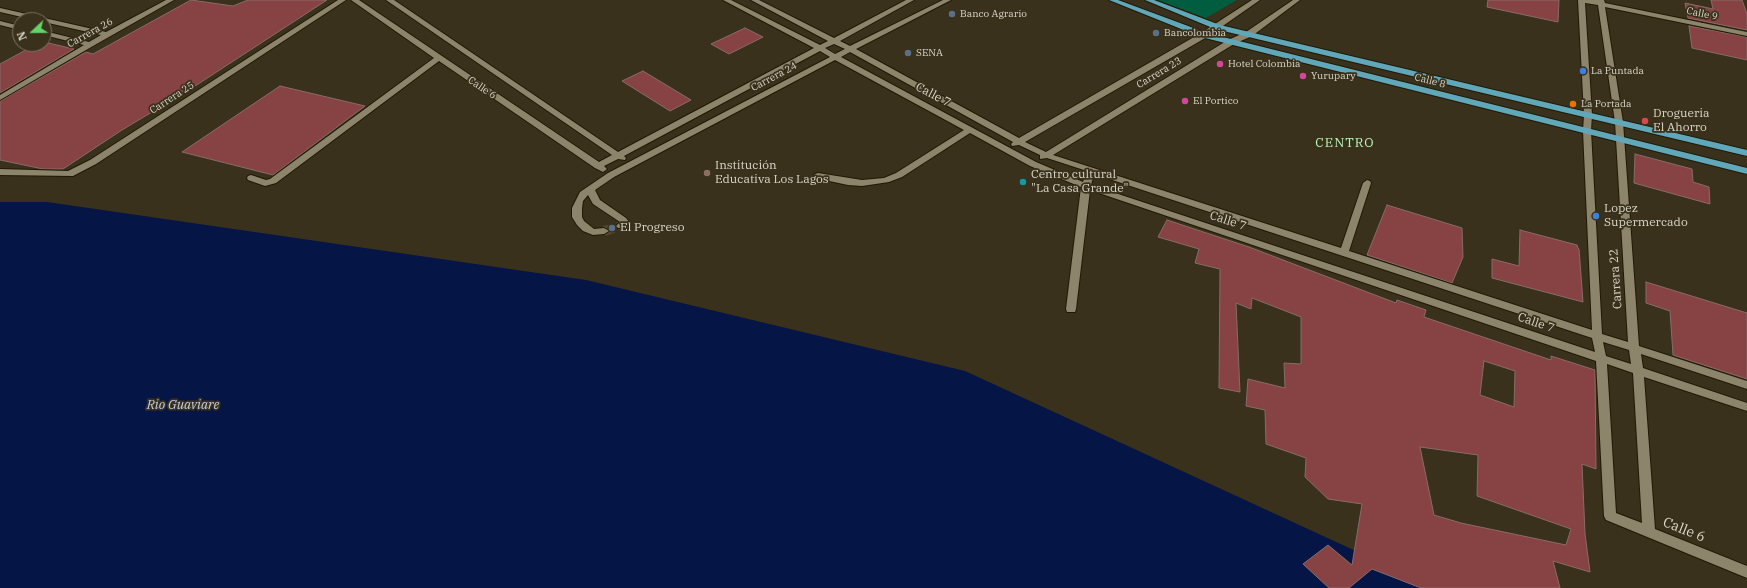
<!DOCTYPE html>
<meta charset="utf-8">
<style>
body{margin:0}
#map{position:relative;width:1747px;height:588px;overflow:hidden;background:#39311b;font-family:"IBM Plex Serif",serif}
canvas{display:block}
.north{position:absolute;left:12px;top:12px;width:40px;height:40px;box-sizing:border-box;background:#39311b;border:1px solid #797360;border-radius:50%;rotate:248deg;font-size:11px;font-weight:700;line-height:16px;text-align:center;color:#d9d5c8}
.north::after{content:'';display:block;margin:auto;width:14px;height:18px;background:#63d469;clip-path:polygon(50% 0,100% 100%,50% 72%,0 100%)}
</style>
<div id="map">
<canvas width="1747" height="588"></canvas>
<div class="north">N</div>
</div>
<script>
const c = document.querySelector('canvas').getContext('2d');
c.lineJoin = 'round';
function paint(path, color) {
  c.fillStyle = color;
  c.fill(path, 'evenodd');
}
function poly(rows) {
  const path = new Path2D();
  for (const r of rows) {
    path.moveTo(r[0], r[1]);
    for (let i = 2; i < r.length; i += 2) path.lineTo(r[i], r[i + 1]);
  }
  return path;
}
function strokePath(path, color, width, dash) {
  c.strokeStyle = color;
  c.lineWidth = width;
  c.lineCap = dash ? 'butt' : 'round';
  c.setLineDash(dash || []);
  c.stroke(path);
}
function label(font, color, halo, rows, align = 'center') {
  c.font = font + ' "IBM Plex Serif",serif';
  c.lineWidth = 3.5;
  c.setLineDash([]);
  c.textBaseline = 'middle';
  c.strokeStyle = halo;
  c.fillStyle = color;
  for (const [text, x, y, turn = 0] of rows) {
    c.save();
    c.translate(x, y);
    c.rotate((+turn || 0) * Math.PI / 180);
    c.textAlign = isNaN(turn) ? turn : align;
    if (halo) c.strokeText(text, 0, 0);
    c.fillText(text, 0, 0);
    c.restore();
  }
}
const green = poly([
 [1158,0,1237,0,1206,18]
]);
const water = poly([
 [0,202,47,202,586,280,965,371,1436,588,0,588]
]);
const building = poly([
 [191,0,233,6,248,0,327,0,192,88,122,130,63,169,43,169,0,160,0,101,86,52,93,54,191,0],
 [1488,0,1559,0,1558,22,1487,7,1488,0],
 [1711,0,1742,0,1747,14,1747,30,1688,18,1685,3,1713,9,1711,0],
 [1689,26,1747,37,1747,60,1692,48,1689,26],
 [745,28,763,37,729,54,711,44,745,28],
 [44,42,74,49,0,93,0,64,37,44,44,44,44,42],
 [643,71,691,100,670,111,622,81,643,71],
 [280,86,365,106,273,175,182,152,280,86],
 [1635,154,1692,169,1693,182,1709,187,1710,204,1634,183,1635,154],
 [1387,205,1462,228,1463,257,1452,283,1367,255,1387,205],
 [1167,220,1249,247,1396,303,1397,300,1426,310,1424,317,1551,360,1551,356,1595,370,1596,469,1582,464,1585,534,1590,572,1553,561,1560,588,1421,588,1372,569,1349,588,1329,588,1303,564,1328,545,1352,565,1362,504,1328,499,1305,477,1306,458,1266,444,1265,410,1246,406,1248,379,1285,388,1284,363,1301,364,1301,317,1252,298,1251,309,1236,303,1240,392,1219,388,1220,269,1195,263,1199,249,1158,237,1167,220],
 [1484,361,1515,371,1514,407,1480,395,1484,361],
 [1420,447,1478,455,1477,496,1571,529,1566,545,1461,523,1434,515,1420,447],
 [1520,230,1577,245,1578,248,1579,249,1583,302,1492,278,1492,259,1519,266,1520,230],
 [1646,282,1747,313,1747,379,1673,355,1670,311,1646,303,1646,282]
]);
const minorTunnel = poly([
 [604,231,621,226]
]);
const minor = poly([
 [166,0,174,0,93,46,0,100,0,95,84,45,44,35,44,31,89,42,101,35,44,22,44,20,35,20,0,12,0,8,106,32,166,0],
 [338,0,346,0,96,164,73,176,0,175,0,169,68,171,90,160,338,0],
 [351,0,359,0,599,162,612,155,386,0,394,0,618,152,814,48,723,0,731,0,820,45,828,41,751,0,759,0,834,38,906,0,914,0,840,41,850,46,943,0,951,0,856,49,1019,138,1201,33,1252,0,1260,0,1207,37,1025,142,1046,152,1228,40,1246,32,1293,0,1300,0,1252,36,1234,44,1053,155,1341,248,1363,183,1367,180,1370,181,1371,183,1349,251,1592,330,1583,131,1584,115,1578,0,1604,0,1605,3,1747,32,1747,36,1605,7,1623,122,1639,346,1747,381,1747,389,1641,354,1643,368,1747,403,1747,411,1644,377,1655,529,1747,566,1747,578,1606,520,1604,516,1596,361,1090,190,1076,309,1075,312,1067,312,1066,309,1081,187,1030,166,970,133,902,177,889,182,862,186,848,185,815,178,814,176,815,174,818,173,862,180,884,178,896,173,964,130,835,60,614,177,595,190,600,200,626,218,630,223,624,228,618,228,616,226,620,222,593,204,588,195,583,201,582,208,582,217,584,221,594,229,604,228,609,231,604,234,593,235,583,231,577,225,572,217,572,208,580,192,608,173,830,57,820,51,624,156,626,158,625,160,618,159,604,166,607,169,603,172,595,168,439,61,276,183,265,186,248,180,247,178,248,176,251,175,266,180,270,179,434,58,351,0],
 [1585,3,1598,5,1615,122,1628,342,1602,334,1591,131,1592,115,1585,3],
 [834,44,845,49,835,54,825,48,834,44],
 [850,52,1013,142,1011,144,1012,146,1019,145,1040,155,1040,159,1047,158,1087,171,1083,182,1036,162,841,57,850,52],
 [1094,174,1592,338,1595,352,1091,185,1094,174],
 [1603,342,1629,350,1631,364,1606,356,1603,342],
 [1607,364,1633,373,1642,523,1616,513,1607,364],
 [0,21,20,26,20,30,0,25,0,21]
]);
const major = poly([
 [1109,0,1118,0,1207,33,1747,168,1747,174,1201,37,1109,0],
 [1145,0,1154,0,1220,25,1747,150,1747,156,1215,29,1145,0]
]);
const markers = [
 [952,14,4,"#5c6f8a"],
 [1156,33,4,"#5c6f8a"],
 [908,53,4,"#5c6f8a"],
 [1220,64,4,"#d1479c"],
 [1583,71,4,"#3f7fe0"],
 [1303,76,4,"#d1479c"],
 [1185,101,4,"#d1479c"],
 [1573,104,4,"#e8710a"],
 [1645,121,4,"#e0444e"],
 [707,173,4,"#8d6e63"],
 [1023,182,4,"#0f9aa8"],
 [1596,216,4,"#3f7fe0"],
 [612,228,4,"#5c6f8a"]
];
const farPoinames = [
 ["Banco Agrario",960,14],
 ["Bancolombia",1164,33],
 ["SENA",916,53],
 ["Hotel Colombia",1228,64],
 ["La Puntada",1591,71],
 ["Yurupary",1311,76],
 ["El Portico",1193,101],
 ["La Portada",1581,104]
];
const farStreetnames = [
 ["Calle 9",1702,14,12],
 ["Carrera 26",90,33,-29],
 ["Carrera 23",1159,73,-31],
 ["Carrera 24",774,77,-28],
 ["Calle 8",1430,81,14],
 ["Calle 6",482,88,34],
 ["Carrera 25",172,98,-33]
];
const streetNames = [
 ["Calle 7",933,95,28],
 ["Calle 7",1228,221,18],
 ["Carrera 22",1616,279,-94],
 ["Calle 7",1536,323,19]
];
const poiNames = [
 ["Drogueria",1653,114],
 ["El Ahorro",1653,128],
 ["Institución",715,166],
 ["Educativa Los Lagos",715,180],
 ["Centro cultural",1031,175],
 ["\"La Casa Grande\"",1031,189],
 ["Lopez",1604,209],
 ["Supermercado",1604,223],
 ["El Progreso",620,228]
];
const neighbourhoodNames = [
 ["CENTRO",1345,143]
];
const waterNames = [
 ["Rio Guaviare",183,405]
];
const nearStreetnames = [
 ["Calle 6",1684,530,22]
];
paint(green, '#005d40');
paint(water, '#041546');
paint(building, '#874343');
strokePath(building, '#886b6a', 1);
strokePath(minorTunnel, '#514a35', 10, [10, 4.5]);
strokePath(minor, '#201904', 2);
strokePath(major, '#201904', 2);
paint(minor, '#8c846b');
paint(major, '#60a7ba');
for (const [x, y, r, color] of markers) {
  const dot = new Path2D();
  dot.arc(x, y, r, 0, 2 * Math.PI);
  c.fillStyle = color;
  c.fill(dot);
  strokePath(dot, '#39311b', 1.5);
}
label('10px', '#d9d5c8', '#39311b', farPoinames, 'left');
label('10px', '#d9d5c8', '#39311b', farStreetnames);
label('12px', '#d9d5c8', '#39311b', streetNames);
label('12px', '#d9d5c8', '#39311b', poiNames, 'left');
c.letterSpacing = '1px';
label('13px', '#b9f4b8', '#39311b', neighbourhoodNames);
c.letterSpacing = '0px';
label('italic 13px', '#c0d0f1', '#39311b', waterNames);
label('14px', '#d9d5c8', '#39311b', nearStreetnames);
</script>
